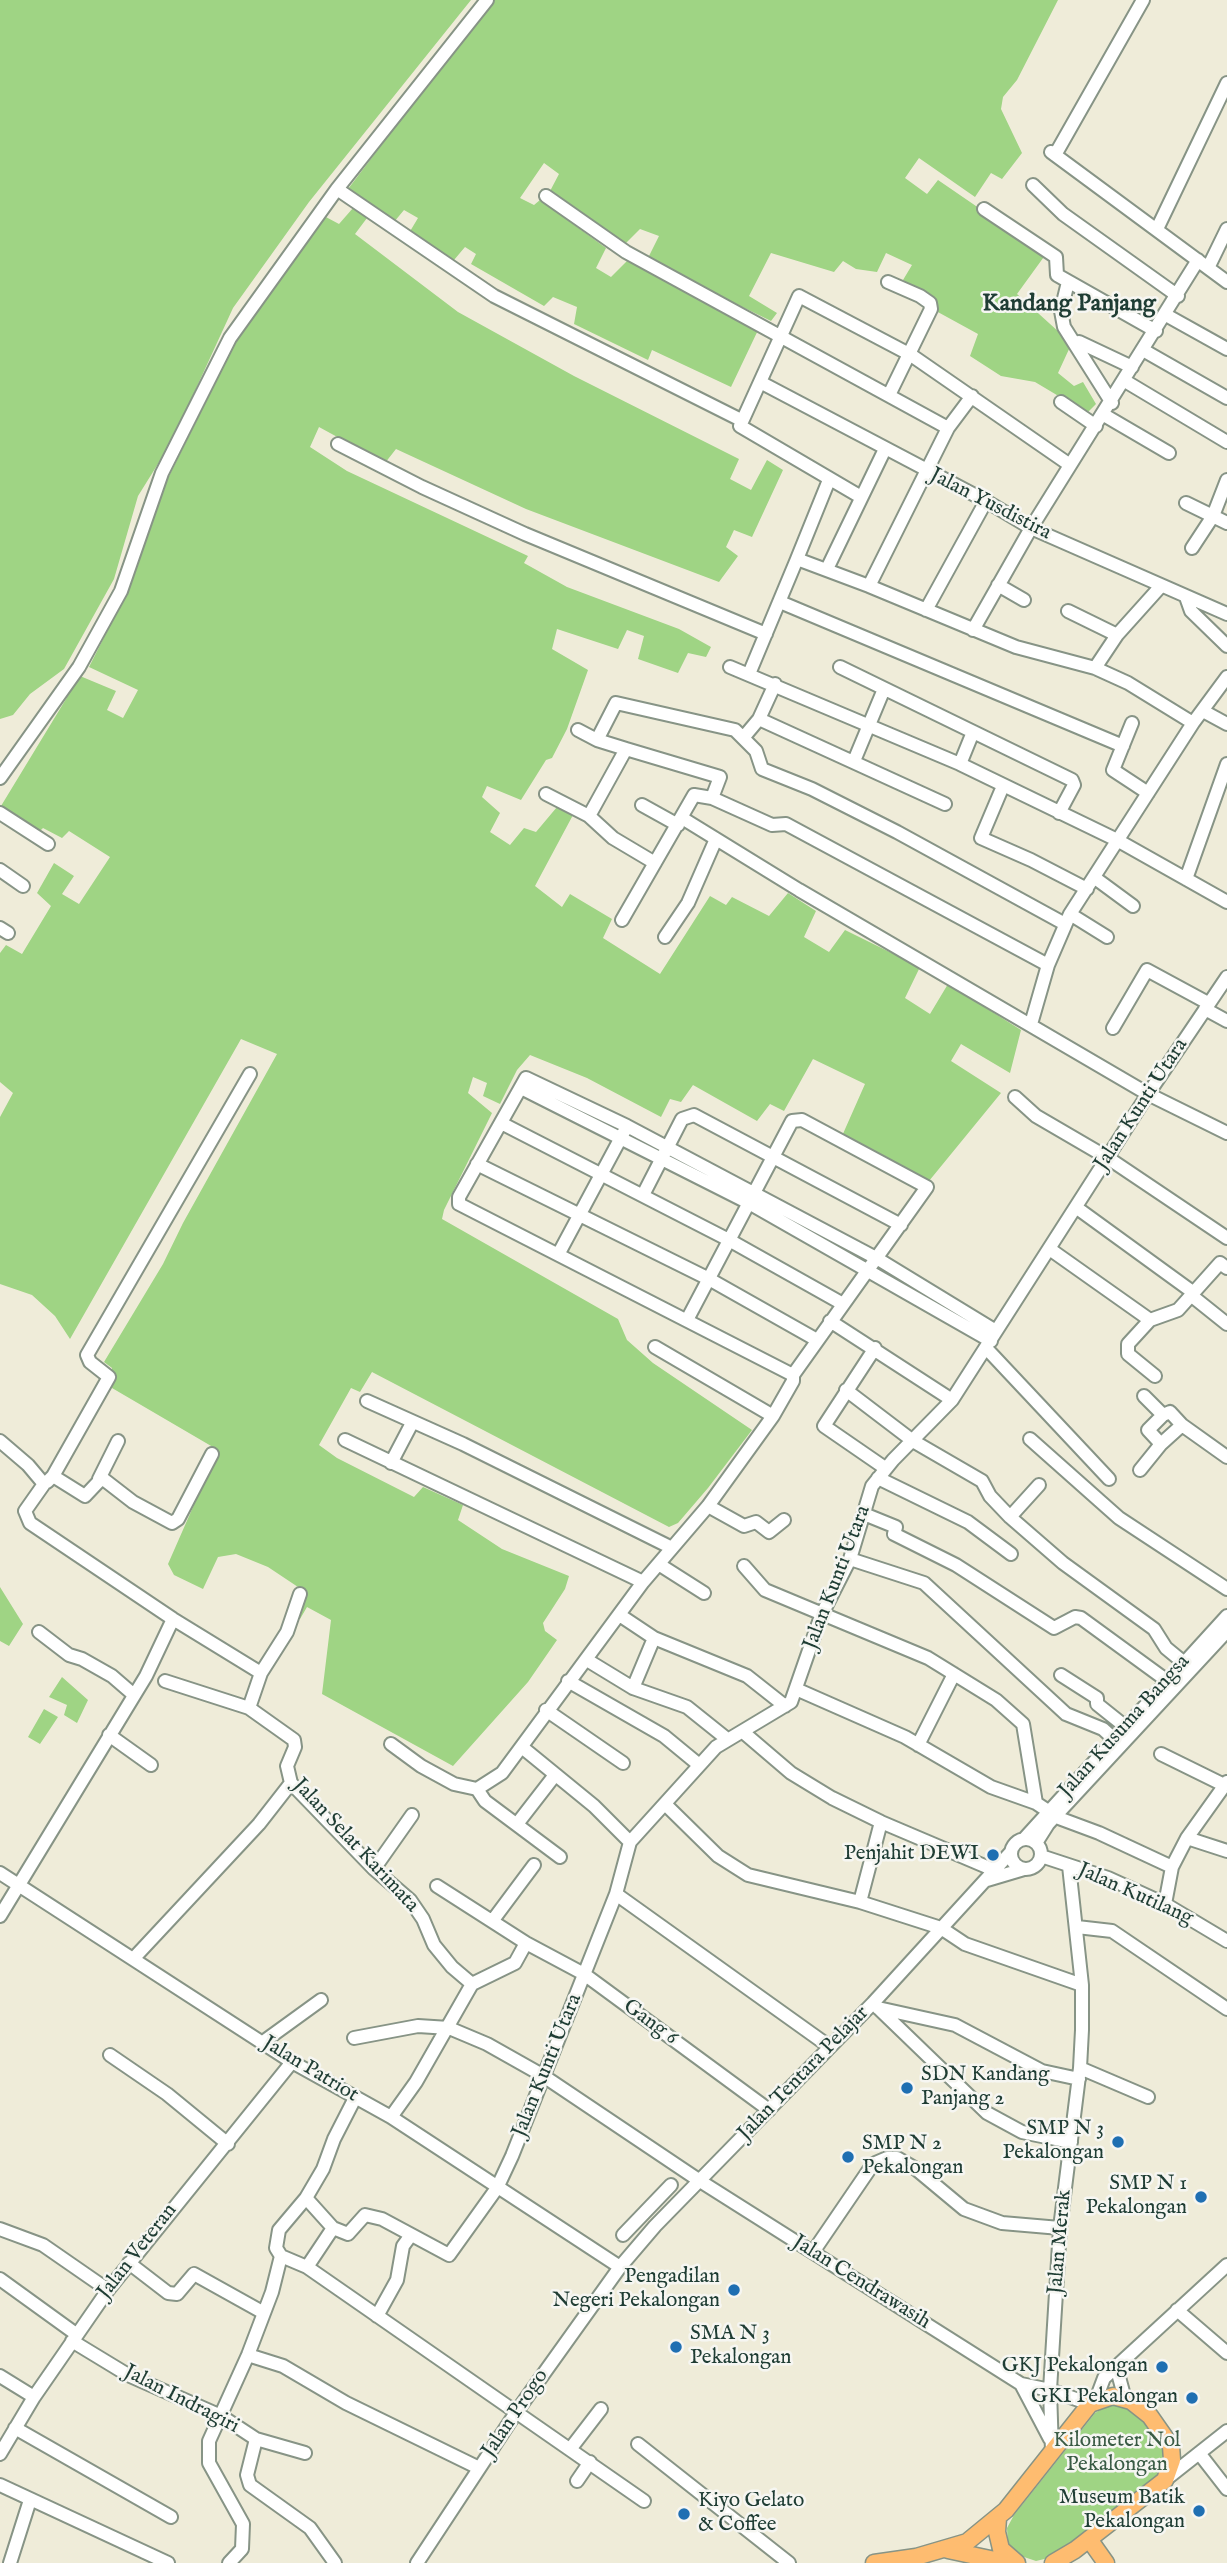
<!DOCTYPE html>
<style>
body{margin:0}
canvas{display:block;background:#efecd9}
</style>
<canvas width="1227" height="2563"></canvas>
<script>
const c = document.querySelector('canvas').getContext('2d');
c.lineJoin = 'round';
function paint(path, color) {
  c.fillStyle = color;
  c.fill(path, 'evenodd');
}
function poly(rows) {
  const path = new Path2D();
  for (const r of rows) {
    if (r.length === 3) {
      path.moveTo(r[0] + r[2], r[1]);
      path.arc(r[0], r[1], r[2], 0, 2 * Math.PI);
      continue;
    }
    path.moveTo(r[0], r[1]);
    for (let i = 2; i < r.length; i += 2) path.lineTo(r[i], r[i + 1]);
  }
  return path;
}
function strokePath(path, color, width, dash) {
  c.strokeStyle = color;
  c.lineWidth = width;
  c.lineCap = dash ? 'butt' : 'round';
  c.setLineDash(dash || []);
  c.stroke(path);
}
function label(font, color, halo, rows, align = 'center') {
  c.font = font + ' "IM FELL English",serif';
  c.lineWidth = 5;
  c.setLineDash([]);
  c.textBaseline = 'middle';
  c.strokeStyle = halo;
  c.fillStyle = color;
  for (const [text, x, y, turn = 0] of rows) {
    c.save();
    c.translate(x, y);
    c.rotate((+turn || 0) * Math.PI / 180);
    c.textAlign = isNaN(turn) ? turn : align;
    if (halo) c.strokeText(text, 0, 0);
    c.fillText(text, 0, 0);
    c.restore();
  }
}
const green = poly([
 [0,0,471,0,309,202,233,308,171,443,138,496,114,579,64,669,30,694,13,715,0,719],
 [492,0,1058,0,1017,80,1003,97,1001,109,1022,153,1002,179,991,173,975,197,919,158,905,178,927,194,938,180,1046,254,1017,294,1060,333,1070,347,1058,373,1074,386,1083,382,1096,404,1087,413,1035,382,1001,376,970,356,978,334,936,311,934,300,903,280,912,265,886,253,877,272,856,269,843,261,834,272,771,253,749,296,777,313,771,321,647,260,659,236,640,229,623,246,549,193,559,174,544,163,520,198,534,205,540,200,606,248,596,268,611,277,627,261,760,326,731,387,652,350,648,360,574,324,577,307,553,297,544,306,471,264,476,254,465,247,454,260,409,233,418,218,404,210,394,222,348,189],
 [353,208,367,218,355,234,458,312,574,376,739,459,730,479,751,490,767,460,783,470,752,537,734,530,726,547,738,556,719,582,526,509,396,449,385,463,319,427,310,447,347,471,528,556,524,563,567,587,679,629,711,647,706,657,688,653,678,673,638,659,644,636,627,630,618,649,557,629,552,649,588,670,567,729,552,758,546,760,521,800,487,786,482,797,500,813,490,832,510,845,524,828,536,832,557,807,573,815,535,886,562,907,570,894,612,919,603,938,660,974,710,896,726,905,732,897,769,916,788,893,816,911,804,937,829,952,845,930,920,967,905,998,930,1014,948,984,1021,1030,1010,1073,961,1044,951,1061,1001,1093,929,1181,842,1136,865,1084,813,1059,784,1111,770,1104,757,1121,693,1085,681,1102,670,1099,661,1117,587,1078,530,1055,517,1070,500,1104,483,1096,487,1083,473,1077,468,1093,492,1113,444,1210,442,1219,618,1319,627,1340,653,1363,752,1430,708,1488,678,1523,669,1527,372,1372,360,1392,351,1388,319,1445,337,1458,414,1497,423,1487,463,1505,458,1520,502,1549,569,1576,565,1589,543,1623,545,1631,557,1640,528,1682,453,1766,322,1694,331,1620,307,1607,300,1619,295,1617,304,1591,268,1567,236,1554,218,1557,203,1589,174,1575,168,1564,218,1450,112,1388,112,1368,104,1362,163,1264,183,1223,277,1054,241,1039,70,1339,55,1316,32,1295,0,1284,0,1117,13,1093,0,1082,0,953,6,945,22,954,51,906,37,893,54,863,74,876,62,894,79,904,110,857,69,831,62,838,43,828,39,832,1,806,80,676,116,691,107,710,123,718,138,690,89,667,128,590,158,498,240,334,324,216,339,224],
 [0,1587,23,1624,9,1646,0,1641],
 [62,1677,88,1700,77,1723,64,1715,67,1705,49,1697],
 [44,1709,58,1717,40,1744,28,1737],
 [1110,2404,1136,2410,1157,2432,1165,2450,1166,2465,1156,2477,1057,2556,1036,2561,1018,2555,1008,2545,1007,2528,1014,2515,1095,2413]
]);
const minor = poly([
 [1051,152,1227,282],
 [1055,155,1143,0],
 [1033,185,1063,214,1178,296],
 [337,189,494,296,741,420],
 [546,196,626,252,948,428,869,586,797,559,829,480],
 [984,209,1056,257,1057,275,1156,331],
 [1157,229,1227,83],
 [1208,268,1227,229],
 [888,282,920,296,930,303,931,309,889,395],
 [1068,282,1061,311,1064,327,1112,403],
 [1166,315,1227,349],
 [1079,342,1132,367],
 [1143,350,1227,398],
 [1125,381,1227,442],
 [760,382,986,501,1031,528,1227,614],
 [1061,402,1096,426],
 [1104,415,1169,453],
 [948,428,972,396],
 [338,444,422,487,525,534,766,634],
 [861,497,740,426,799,296,911,355,1070,465],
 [1186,503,1227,523],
 [1192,548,1213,516,1227,480],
 [827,569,885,449],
 [998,585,1024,600],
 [869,586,1016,647,1095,668,1128,683,1193,723,1070,914,1048,965,1031,1024],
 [1186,597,1191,611,1227,646],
 [780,602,1123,746],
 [926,610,986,501],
 [1068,611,1117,635],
 [973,630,1031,528,1198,260],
 [730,667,960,764,1117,840,1227,902],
 [840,667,1072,780,1074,785,1059,813],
 [1095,668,1117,635,1161,586],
 [749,674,797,559],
 [1203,711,1227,724],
 [759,719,945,804],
 [1132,723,1113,770,1148,793],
 [1193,723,1227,677],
 [578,730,597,740,616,703,735,730,756,751,762,769,812,789,897,832,1065,924],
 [743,738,759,719,775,684],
 [597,740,626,749],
 [854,761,884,689],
 [960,764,973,732],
 [0,778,79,667,121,591,162,473,230,338,337,189,487,0],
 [1003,786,981,838,1031,860,1087,889],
 [546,794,589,816,613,838,655,863],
 [642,805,678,825],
 [0,813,48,844],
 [589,816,626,749,720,777,712,798],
 [682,818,799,890,1148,1094,1227,1133],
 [0,870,23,886],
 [1095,878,1133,906],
 [1186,879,1227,764],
 [1070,914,1107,937],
 [622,920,694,795,712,798,772,825,786,824,1048,965],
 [0,928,8,933],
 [665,937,688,903,716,839],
 [1205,1009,1227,1021],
 [1113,1028,1147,970,1208,1003],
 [521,1088,749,1203,991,1341],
 [1015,1097,1036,1116,1108,1158,1227,1238],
 [501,1123,729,1240,843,1304],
 [477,1164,709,1279,817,1340],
 [643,1195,682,1119,694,1115,901,1225],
 [1077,1208,1194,1293],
 [1051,1250,1150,1320],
 [559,1253,625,1130],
 [1192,1296,1227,1324],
 [830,1321,952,1400],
 [655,1347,773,1416],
 [875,1348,824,1426,885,1468],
 [986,1348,1109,1479],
 [793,1375,459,1204,459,1197,526,1078,627,1126,878,1259,996,1331],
 [1155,1376,1128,1354,1128,1344,1150,1320,1178,1310,1220,1263,1227,1268],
 [846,1390,913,1441,982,1481,990,1496,1010,1517,1063,1563,1154,1629,1166,1648,1183,1662],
 [1144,1396,1163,1415,1170,1412,1182,1425,1227,1457],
 [367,1401,463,1444,672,1548],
 [1163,1415,1148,1430,1161,1444,1182,1425],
 [1030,1439,1119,1518,1227,1589],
 [345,1440,643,1582],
 [0,1441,28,1465,44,1484,25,1511,30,1523,173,1619,261,1673,249,1708,294,1740,295,1747,287,1766,291,1783,374,1869,410,1900,423,1919,434,1945,452,1967,472,1984,416,2082,391,2117],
 [391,1463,412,1423],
 [1140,1470,1161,1444],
 [53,1476,109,1377,90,1362,87,1355,250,1074],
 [878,1478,968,1522,1011,1554],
 [99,1479,118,1441],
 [47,1482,53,1476,85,1496,102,1478,133,1502,172,1523,178,1519,212,1454],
 [708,1506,744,1526,756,1522,769,1532,784,1520],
 [864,1514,896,1527,894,1534,956,1565,1054,1628,1075,1617,1081,1618,1166,1680],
 [1010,1517,1039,1485],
 [850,1559,924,1583,1066,1714,1103,1729,1115,1740],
 [660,1565,704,1593],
 [744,1566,765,1590,928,1658,996,1700,1023,1724,1036,1803,1048,1811],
 [621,1616,654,1638,747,1676,785,1706],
 [39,1632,69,1655,82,1659,112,1676,134,1695],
 [587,1660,633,1688,687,1707,727,1739],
 [261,1673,287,1632,300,1594],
 [1061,1675,1097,1698,1097,1704,1127,1728],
 [165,1681,249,1708],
 [568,1681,664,1736,698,1764],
 [633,1688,654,1638],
 [796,1689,905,1737,991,1787,1036,1803],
 [546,1710,623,1763],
 [743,1732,791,1773,832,1798,881,1822,994,1870],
 [109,1735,151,1765],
 [391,1744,421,1766,454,1784,477,1789,502,1773,643,1582,708,1506,773,1416,793,1381,793,1375,927,1187,802,1120,792,1121,687,1320],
 [918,1745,954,1674],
 [523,1748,594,1806,630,1842],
 [1161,1754,1224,1785],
 [477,1789,485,1801,560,1857],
 [665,1804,718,1856,748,1875,860,1902,941,1928,965,1944,1082,1985],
 [1056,1817,1099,1833,1172,1867],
 [517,1824,555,1775],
 [1187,1838,1227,1851],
 [1026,1854,15],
 [1024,1839,1227,1616],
 [1036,1843,1048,1824,1227,1631],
 [1041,1856,1108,1878,1165,1904,1227,1941],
 [374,1869,412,1815],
 [0,1873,292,2062,391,2117,620,2267],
 [987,1880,1024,1869],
 [437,1886,526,1943,584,1974,769,2110],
 [616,1894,830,2047],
 [860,1902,881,1822],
 [1165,1904,1172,1867,1187,1838,1227,1782],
 [0,1916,146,1676,173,1619],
 [493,1920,534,1865],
 [1077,1927,1112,1931,1227,2009],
 [134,1958,259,1824,291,1783],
 [472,1984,515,1963,526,1943],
 [873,2003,987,2113,1022,2132,1071,2142],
 [878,2008,955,2025,1042,2071,1079,2079],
 [354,2038,418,2026,449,2028,487,2044,542,2075,700,2181,1021,2384,1050,2390,1090,2404],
 [263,2042,321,2000],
 [110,2055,167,2094,228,2144],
 [1080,2068,1148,2097],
 [306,2198,333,2228],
 [0,2229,43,2245,108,2290],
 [623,2235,671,2185],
 [813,2252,873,2164,887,2158,897,2158,916,2169,964,2209,1002,2223,1060,2228],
 [281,2256,307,2267,644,2501],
 [129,2263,168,2293,177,2294,194,2274,264,2313],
 [307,2267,333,2228,348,2234,365,2215,382,2219,449,2255,497,2188,512,2156,616,1894,630,1842,716,1747,791,1702,821,1616,850,1559,872,1486,893,1460,952,1400,1148,1094,1227,977],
 [0,2279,76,2334],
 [1177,2310,1227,2353],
 [377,2316,397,2280,403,2246,411,2235],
 [72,2341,128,2375,221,2416,256,2439,247,2475,250,2485,310,2528,335,2563],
 [248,2355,283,2366,346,2403,479,2468],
 [1116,2366,1125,2399],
 [0,2376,34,2397],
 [1021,2384,1050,2439],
 [1095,2402,1104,2378,1227,2265],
 [15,2428,171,2517],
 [256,2439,305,2453],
 [638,2444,789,2563],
 [571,2448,601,2409],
 [1052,2451,1050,2390,1060,2228,1080,2068,1082,2030,1082,1985,1069,1866],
 [1199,2453,1227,2489],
 [0,2454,34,2397,108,2290,292,2062],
 [1165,2480,1227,2431],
 [577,2481,590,2462],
 [0,2485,168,2563],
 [10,2563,30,2500],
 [229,2563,242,2549,243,2524,209,2463,209,2441,248,2355,272,2292,281,2256,276,2248,279,2230,306,2198,323,2169,334,2139,355,2098],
 [417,2563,517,2411,620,2267,655,2226,873,2003,1011,1852]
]);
const major = poly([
 [998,2518,997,2532,1001,2549,1017,2563],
 [1089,2539,1106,2563],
 [948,2550,1009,2563],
 [874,2563,916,2557,967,2542,1006,2510,1090,2404,1113,2396,1131,2401,1150,2416,1171,2446,1172,2460,1165,2480,1075,2550,1053,2563]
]);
const markers = [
 [993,1855,7,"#1f6fb2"],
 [907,2088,7,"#1f6fb2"],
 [1118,2142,7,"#1f6fb2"],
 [848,2157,7,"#1f6fb2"],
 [1201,2197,7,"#1f6fb2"],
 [734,2290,7,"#1f6fb2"],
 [676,2347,7,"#1f6fb2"],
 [1162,2367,7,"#1f6fb2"],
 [1192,2398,7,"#1f6fb2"],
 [1199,2511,7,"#1f6fb2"],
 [684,2514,7,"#1f6fb2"]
];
const streetNames = [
 ["Jalan Yusdistira",990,505,27],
 ["Jalan Kunti Utara",1142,1105,-57],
 ["Jalan Kunti Utara",838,1578,-69],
 ["Jalan Kusuma Bangsa",1125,1727,-48],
 ["Jalan Selat Karimata",355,1846,47],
 ["Jalan Kutilang",1135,1895,24],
 ["Gang 6",650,2023,36],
 ["Jalan Kunti Utara",548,2066,-68],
 ["Jalan Patriot",310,2070,31],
 ["Jalan Tentara Pelajar",804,2074,-46],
 ["Jalan Merak",1061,2242,-85],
 ["Jalan Veteran",138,2252,-52],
 ["Jalan Cendrawasih",861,2283,32],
 ["Jalan Indragiri",181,2400,27],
 ["Jalan Progo",516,2414,-56]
];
const poiNames = [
 ["Penjahit DEWI",979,1855],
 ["SDN Kandang",921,2076,"left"],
 ["Panjang 2",921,2100,"left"],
 ["SMP N 3",1104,2130],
 ["Pekalongan",1104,2154],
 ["SMP N 2",862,2145,"left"],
 ["Pekalongan",862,2169,"left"],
 ["SMP N 1",1187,2185],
 ["Pekalongan",1187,2209],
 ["Pengadilan",720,2278],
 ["Negeri Pekalongan",720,2302],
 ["SMA N 3",690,2335,"left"],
 ["Pekalongan",690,2359,"left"],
 ["GKJ Pekalongan",1148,2367],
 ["GKI Pekalongan",1178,2398],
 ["Museum Batik",1185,2499],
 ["Pekalongan",1185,2523],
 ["Kiyo Gelato",698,2502,"left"],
 ["& Coffee",698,2526,"left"]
];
const parkNames = [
 ["Kilometer Nol",1117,2442],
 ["Pekalongan",1117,2466]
];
const quarterNames = [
 ["Kandang Panjang",1069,305]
];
paint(green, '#9fd484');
strokePath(minor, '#879486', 16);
strokePath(major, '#879486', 19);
strokePath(minor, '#fff', 12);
strokePath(major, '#febc70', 16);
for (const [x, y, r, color] of markers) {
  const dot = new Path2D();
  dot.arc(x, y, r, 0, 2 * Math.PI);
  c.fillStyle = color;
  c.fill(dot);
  strokePath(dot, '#f6f6f2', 2.5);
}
label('21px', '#1f3d34', '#f6f6f2', streetNames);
label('21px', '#1f3d34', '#f6f6f2', poiNames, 'right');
label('21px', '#395b44', '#f6f6f2', parkNames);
label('bold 24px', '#1f3d34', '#f6f6f2', quarterNames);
</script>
